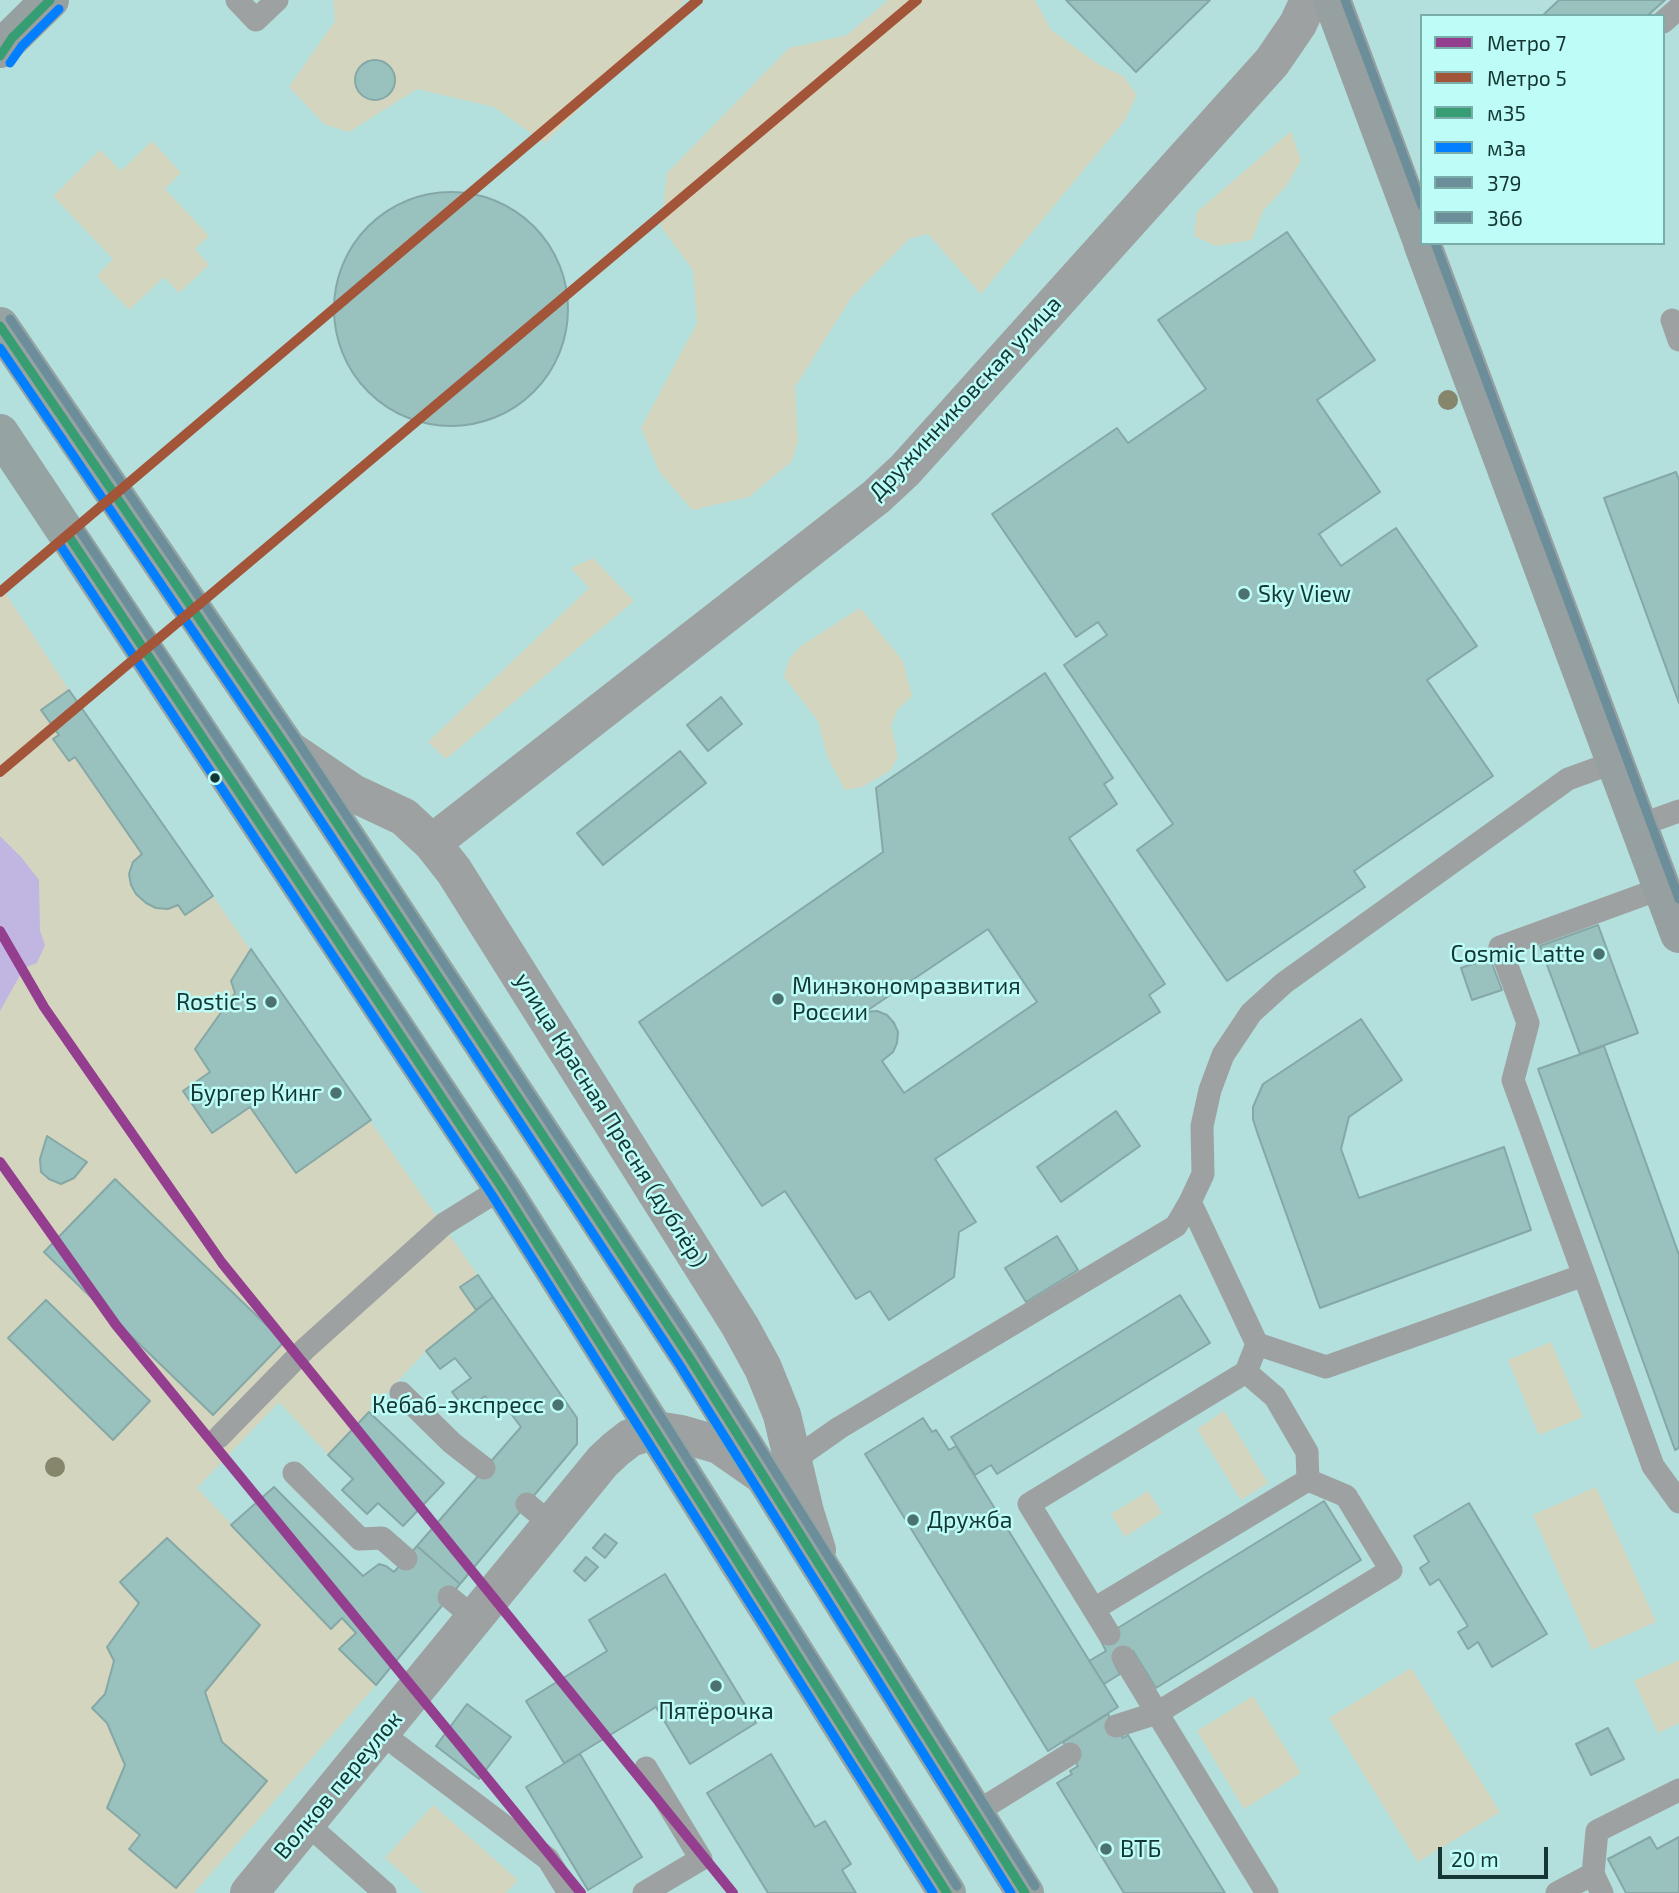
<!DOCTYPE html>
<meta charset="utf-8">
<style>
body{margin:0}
#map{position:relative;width:1679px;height:1893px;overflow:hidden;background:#b3e0dd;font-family:"Exo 2",sans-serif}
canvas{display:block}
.legend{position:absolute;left:1420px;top:14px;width:245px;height:231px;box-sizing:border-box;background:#bdfcf7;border:2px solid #79ada9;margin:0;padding:9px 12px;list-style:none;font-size:21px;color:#143734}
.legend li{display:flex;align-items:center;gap:14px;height:35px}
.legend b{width:35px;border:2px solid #79ada9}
.scale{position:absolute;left:1438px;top:1847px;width:110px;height:32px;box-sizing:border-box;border:4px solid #143734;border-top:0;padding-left:9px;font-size:21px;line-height:24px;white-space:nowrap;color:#143734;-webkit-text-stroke:5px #bdfcf7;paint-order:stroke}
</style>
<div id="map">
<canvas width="1679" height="1893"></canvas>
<ul class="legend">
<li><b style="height:9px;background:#943e90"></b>Метро 7</li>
<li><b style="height:9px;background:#a35539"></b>Метро 5</li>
<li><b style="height:9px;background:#379d72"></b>м35</li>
<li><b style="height:9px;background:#027fff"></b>м3а</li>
<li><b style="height:9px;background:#6b8e9a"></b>379</li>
<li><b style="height:9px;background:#6b8e9a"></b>366</li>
</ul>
<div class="scale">20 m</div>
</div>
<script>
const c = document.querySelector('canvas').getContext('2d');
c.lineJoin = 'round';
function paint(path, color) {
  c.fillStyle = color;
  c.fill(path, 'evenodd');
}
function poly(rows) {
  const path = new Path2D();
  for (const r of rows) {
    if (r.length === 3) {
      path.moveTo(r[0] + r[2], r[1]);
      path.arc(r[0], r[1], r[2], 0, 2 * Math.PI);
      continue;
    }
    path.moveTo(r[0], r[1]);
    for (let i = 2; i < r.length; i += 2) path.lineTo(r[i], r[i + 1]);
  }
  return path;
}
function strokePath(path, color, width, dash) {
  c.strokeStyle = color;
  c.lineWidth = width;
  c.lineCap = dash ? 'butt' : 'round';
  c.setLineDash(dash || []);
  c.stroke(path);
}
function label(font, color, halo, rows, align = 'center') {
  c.font = font + ' "Exo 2",sans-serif';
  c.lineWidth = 5;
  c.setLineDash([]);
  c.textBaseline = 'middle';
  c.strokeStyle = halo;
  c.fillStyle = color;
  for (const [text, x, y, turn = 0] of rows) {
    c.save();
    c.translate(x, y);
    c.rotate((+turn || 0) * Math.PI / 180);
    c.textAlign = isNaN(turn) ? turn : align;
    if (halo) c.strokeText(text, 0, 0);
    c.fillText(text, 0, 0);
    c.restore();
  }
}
const green = poly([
 [333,0,684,0,681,6,545,143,494,107,417,89,349,132,324,124,289,87,335,21],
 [888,0,1035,0,1051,30,1098,64,1123,76,1137,95,1125,120,981,294,928,234,909,239,851,298,795,387,798,442,792,461,749,497,692,510,659,471,641,428,697,323,693,270,661,227,667,173,789,48,847,35],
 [1291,131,1301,161,1286,186,1263,211,1252,240,1216,246,1194,236,1197,212],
 [152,141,181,173,165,189,209,236,195,249,209,265,179,293,164,277,129,310,97,276,113,259,53,196,100,150,121,171],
 [593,558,634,601,446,759,428,742,589,588,571,568],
 [0,585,69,690,493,1297,426,1351,328,1455,279,1402,197,1488,331,1629,342,1618,356,1633,339,1650,376,1685,194,1893,0,1893],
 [860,608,903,661,912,696,898,709,891,725,898,757,890,771,862,787,845,790,827,756,818,721,784,677,789,659,801,646],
 [1551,1342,1583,1417,1539,1435,1508,1360],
 [1224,1411,1268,1483,1241,1500,1197,1429],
 [1596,1487,1656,1622,1592,1650,1533,1515],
 [1148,1491,1162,1513,1125,1537,1111,1514],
 [1679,1660,1679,1723,1658,1733,1634,1681],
 [1411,1668,1500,1812,1418,1862,1329,1718],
 [1253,1696,1301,1773,1244,1809,1197,1731],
 [433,1805,518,1880,506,1893,424,1893,385,1858]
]);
const water = poly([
 [0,836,21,857,39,880,40,931,45,945,37,963,24,968,0,1011]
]);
const building = poly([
 [1066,0,1210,0,1136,72,1066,0],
 [1559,0,1665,0,1647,16,1542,16,1559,0],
 [375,80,20],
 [451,309,117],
 [1287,232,1375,360,1317,400,1380,492,1319,534,1341,566,1396,528,1477,646,1427,680,1493,776,1354,871,1365,887,1227,981,1137,850,1173,824,1064,665,1107,635,1098,622,1076,637,992,514,1117,428,1128,443,1206,389,1158,320,1287,232],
 [1676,472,1679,480,1679,703,1604,498,1676,472],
 [1045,673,1113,778,1104,784,1117,804,1069,838,1165,984,1149,995,1160,1012,935,1159,976,1222,959,1232,954,1277,889,1320,870,1291,856,1299,785,1191,762,1206,639,1022,883,852,876,788,1045,673],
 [988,929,1037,1002,904,1093,882,1061,893,1052,897,1043,898,1032,894,1023,887,1015,877,1011,865,1012,988,929],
 [69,690,213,896,185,915,178,905,168,909,156,908,146,903,136,894,131,885,129,874,133,862,142,854,75,757,69,761,53,739,59,735,41,710,69,690],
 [721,697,742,724,708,751,687,725,721,697],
 [680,751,706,783,603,865,577,833,680,751],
 [1598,925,1638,1033,1580,1054,1540,946,1598,925],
 [251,949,371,1120,296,1173,250,1107,212,1133,183,1091,210,1072,195,1049,235,993,231,981,251,949],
 [1490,958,1502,990,1472,1000,1461,968,1490,958],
 [1361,1019,1402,1080,1349,1117,1341,1149,1359,1198,1504,1147,1531,1230,1320,1308,1257,1132,1253,1119,1253,1107,1263,1084,1361,1019],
 [1604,1046,1679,1255,1679,1448,1675,1450,1538,1069,1604,1046],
 [1116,1111,1140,1146,1061,1202,1037,1167,1116,1111],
 [47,1136,87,1162,74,1178,61,1184,49,1179,41,1172,40,1159,47,1136],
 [115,1179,284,1342,213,1415,44,1252,115,1179],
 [1057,1236,1078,1270,1026,1302,1005,1268,1057,1236],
 [478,1275,493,1297,476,1310,460,1287,478,1275],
 [1180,1295,1210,1343,997,1474,991,1465,975,1475,951,1437,1180,1295],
 [493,1297,577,1418,577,1444,460,1584,417,1546,521,1427,506,1407,496,1412,485,1396,466,1410,452,1392,471,1378,455,1358,440,1369,426,1351,493,1297],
 [46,1300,150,1401,113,1440,8,1338,46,1300],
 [369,1412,444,1483,403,1526,378,1503,367,1514,342,1490,353,1479,328,1455,369,1412],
 [923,1418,932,1432,936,1430,949,1450,956,1446,1118,1707,1048,1751,865,1454,923,1418],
 [274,1487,363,1576,379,1564,386,1566,394,1572,417,1546,460,1584,376,1685,339,1649,356,1633,342,1618,331,1629,231,1525,274,1487],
 [1324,1501,1361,1560,1156,1688,1133,1651,1114,1663,1120,1674,1104,1684,1089,1661,1106,1651,1100,1639,1324,1501],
 [1469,1503,1547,1634,1492,1667,1478,1642,1468,1649,1458,1632,1468,1626,1439,1579,1430,1585,1420,1568,1429,1562,1414,1536,1469,1503],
 [605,1534,617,1543,605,1558,593,1548,605,1534],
 [167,1538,260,1625,205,1692,222,1742,267,1781,176,1888,129,1849,140,1835,107,1808,125,1765,107,1723,92,1708,105,1694,114,1661,107,1647,139,1603,120,1582,167,1538],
 [586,1557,598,1567,585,1581,574,1571,586,1557],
 [665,1574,756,1723,690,1764,656,1707,564,1763,526,1701,607,1651,589,1620,665,1574],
 [467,1704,511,1737,479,1779,436,1746,467,1704],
 [1108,1714,1123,1738,1128,1735,1225,1893,1124,1893,1057,1783,1072,1774,1070,1771,1078,1766,1063,1742,1108,1714],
 [1608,1728,1624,1759,1591,1775,1576,1744,1608,1728],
 [580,1754,642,1857,588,1890,526,1787,580,1754],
 [771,1754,815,1827,825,1821,851,1864,842,1870,856,1893,768,1893,707,1793,771,1754],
 [1650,1837,1657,1849,1679,1837,1679,1893,1626,1893,1608,1859,1650,1837]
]);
const lane = poly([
 [237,0,256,20,277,0],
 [1663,22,1679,8],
 [1672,320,1679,340],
 [1640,825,1679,811],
 [1584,1275,1653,1466,1679,1502],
 [1257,1344,1326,1367,1584,1275,1513,1080,1528,1023,1500,947,1662,888],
 [1246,1372,1275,1397,1307,1452,1308,1480],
 [401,1393,452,1443,484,1468],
 [219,1437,305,1349,444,1224,502,1188],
 [792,1461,839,1428,1176,1226,1190,1202,1203,1174,1202,1126,1210,1090,1223,1055,1251,1013,1284,983,1568,779,1615,762],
 [294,1473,360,1539,382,1538,406,1559],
 [527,1504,551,1524],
 [449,1597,474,1618],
 [1094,1609,1308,1480,1346,1496,1391,1570,1157,1713,1116,1726],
 [1109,1634,1029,1504,1246,1372,1257,1344,1190,1202],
 [1123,1657,1267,1893],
 [381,1733,548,1859,569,1893],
 [975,1813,1070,1754],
 [306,1823,385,1893],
 [1593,1874,1597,1831,1679,1790],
 [644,1893,701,1859,646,1768],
 [1557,1893,1593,1874,1602,1893]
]);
const street = poly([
 [288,749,353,793,404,817,432,843,454,871,740,1326,763,1368,782,1415,805,1512,817,1550],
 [432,843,876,497,905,470,1272,62,1298,24,1309,0],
 [249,1893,603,1461,616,1449,630,1438,656,1430,681,1434,719,1445,765,1477]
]);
const secondary = poly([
 [1332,0,1422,242],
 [0,49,50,0],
 [1422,243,1679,934]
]);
const primary = poly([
 [0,326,288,749,689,1357,1025,1893],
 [0,433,502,1188,947,1893]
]);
const bus1 = poly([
 [0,56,12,38,50,0],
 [0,326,288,749,689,1357,1025,1893],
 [70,538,502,1188,947,1893]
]);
const bus2 = poly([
 [10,63,22,46,59,9],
 [0,348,278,756,679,1364,1011,1893],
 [60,545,492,1195,933,1893]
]);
const bus3 = poly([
 [10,319,298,742,699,1350,1035,1886],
 [80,531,512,1181,957,1886]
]);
const bus4 = poly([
 [1345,0,1422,206],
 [1435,243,1679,899]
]);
const metro1 = poly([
 [0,931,44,1007,222,1263,733,1893],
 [0,1162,116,1325,581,1893]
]);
const metro2 = poly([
 [0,592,698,0],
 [0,772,917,0]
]);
const trees = [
 [1448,400],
 [55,1467]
];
const markers = [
 [1244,594,7,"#4c726f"],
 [215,778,6,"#143734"],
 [1599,954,7,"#4c726f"],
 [778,999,7,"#4c726f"],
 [271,1002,7,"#4c726f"],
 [336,1093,7,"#4c726f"],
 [558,1405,7,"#4c726f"],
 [913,1520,7,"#4c726f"],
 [716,1686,7,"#4c726f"],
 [1106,1849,7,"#4c726f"]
];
const streetNames = [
 ["Дружинниковская улица",965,398,-47],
 ["улица Красная Пресня (дублёр)",611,1120,58],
 ["Волков переулок",338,1785,-50]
];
const poiNames = [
 ["Sky View",1258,594],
 ["Cosmic Latte",1585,954,"right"],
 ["Минэкономразвития",792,986],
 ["России",792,1012],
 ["Rostic's",257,1002,"right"],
 ["Бургер Кинг",322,1093,"right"],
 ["Кебаб-экспресс",544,1405,"right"],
 ["Дружба",927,1520],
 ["Пятёрочка",716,1711,"center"],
 ["ВТБ",1120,1849]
];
paint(green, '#d4d5be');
paint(water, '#c1b6e1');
paint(building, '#99c1be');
strokePath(building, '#85a8a6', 2);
strokePath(lane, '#9ea1a1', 23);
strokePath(street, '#9ea1a1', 38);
strokePath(secondary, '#97a0a0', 38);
strokePath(primary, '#95a4a2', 38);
strokePath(bus1, '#379d72', 9);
strokePath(bus2, '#027fff', 9);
strokePath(bus3, '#6b8e9a', 9);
strokePath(bus4, '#6b8e9a', 9);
strokePath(metro1, '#943e90', 10);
strokePath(metro2, '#a35539', 10);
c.fillStyle = '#85866c';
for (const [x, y] of trees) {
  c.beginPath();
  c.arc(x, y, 10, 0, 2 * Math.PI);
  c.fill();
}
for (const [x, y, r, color] of markers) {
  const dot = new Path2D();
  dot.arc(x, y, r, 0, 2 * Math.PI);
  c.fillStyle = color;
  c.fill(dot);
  strokePath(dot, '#bdfcf7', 2.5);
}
label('23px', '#143734', '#bdfcf7', streetNames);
label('23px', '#143734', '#bdfcf7', poiNames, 'left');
</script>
